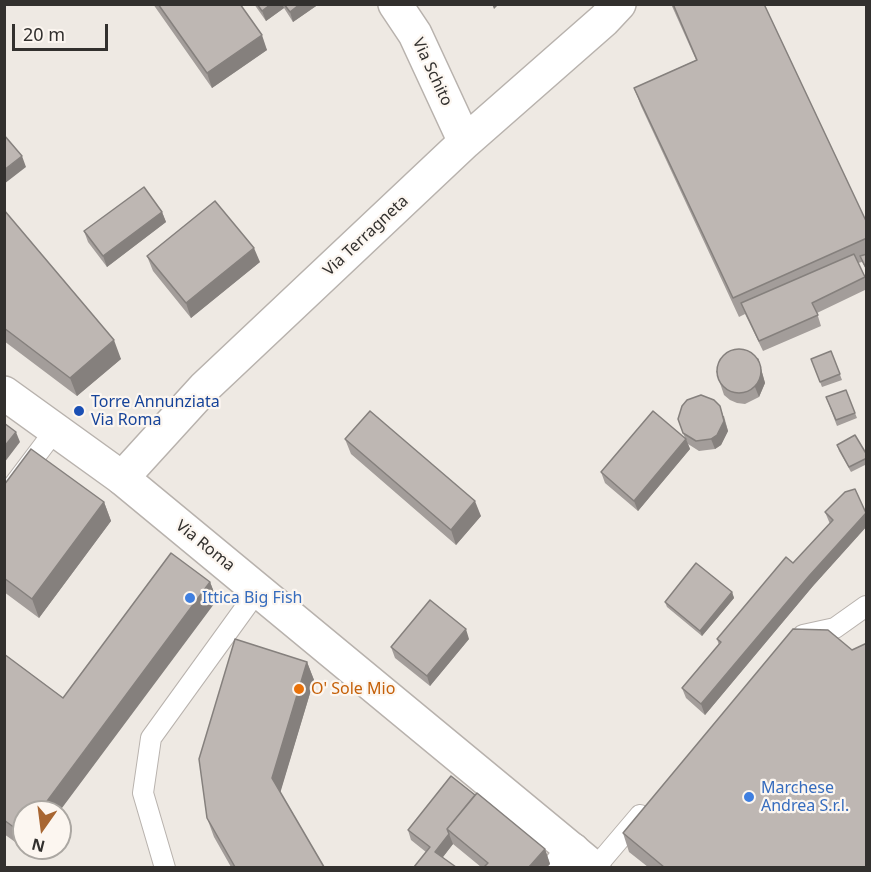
<!DOCTYPE html>
<style>
body{margin:0}
#map{position:relative;width:871px;height:872px;overflow:hidden;background:#eee9e3;font-family:"Noto Sans",sans-serif}
canvas{display:block}
.frame{position:absolute;inset:0;border:6px solid #32302e;pointer-events:none}
.north{position:absolute;left:12px;top:800px;width:60px;height:60px;box-sizing:border-box;background:#fcf6f0;border:2px solid #aba7a2;border-radius:50%;rotate:194deg;font-size:16px;font-weight:700;line-height:24px;text-align:center;color:#32302e}
.north::after{content:'';display:block;margin:auto;width:21px;height:27px;background:#a86632;clip-path:polygon(50% 0,100% 100%,50% 72%,0 100%)}
.scale{position:absolute;left:12px;top:24px;width:96px;height:27px;box-sizing:border-box;border:3px solid #32302e;border-top:0;padding-left:8px;font-size:18px;line-height:21px;white-space:nowrap;color:#32302e;-webkit-text-stroke:4px #fcf6f0;paint-order:stroke}
</style>
<div id="map">
<canvas width="871" height="872"></canvas>
<div class="frame"></div>
<div class="north">N</div>
<div class="scale">20 m</div>
</div>
<script>
const c = document.querySelector('canvas').getContext('2d');
c.lineJoin = 'round';
function poly(rows) {
  const path = new Path2D();
  for (const r of rows) {
    if (r.length === 3) {
      path.moveTo(r[0] + r[2], r[1]);
      path.arc(r[0], r[1], r[2], 0, 2 * Math.PI);
      continue;
    }
    path.moveTo(r[0], r[1]);
    for (let i = 2; i < r.length; i += 2) path.lineTo(r[i], r[i + 1]);
  }
  return path;
}
function strokePath(path, color, width, dash) {
  c.strokeStyle = color;
  c.lineWidth = width;
  c.lineCap = dash ? 'butt' : 'round';
  c.setLineDash(dash || []);
  c.stroke(path);
}
function paint(path, color) {
  c.fillStyle = color;
  c.fill(path, 'evenodd');
}
function label(font, color, halo, rows, align = 'center') {
  c.font = font + ' "Noto Sans",sans-serif';
  c.lineWidth = 4.5;
  c.setLineDash([]);
  c.textBaseline = 'middle';
  c.strokeStyle = halo;
  c.fillStyle = color;
  for (const [text, x, y, turn = 0] of rows) {
    c.save();
    c.translate(x, y);
    c.rotate((+turn || 0) * Math.PI / 180);
    c.textAlign = isNaN(turn) ? turn : align;
    if (halo) c.strokeText(text, 0, 0);
    c.fillText(text, 0, 0);
    c.restore();
  }
}
const service = poly([
 [4,498,56,429],
 [803,635,835,628,866,606],
 [165,868,143,793,151,738,258,590],
 [595,868,640,815]
]);
const minor = poly([
 [395,4,415,34,465,142],
 [122,478,204,388,465,142,604,20,619,4],
 [559,868,573,850]
]);
const tertiary = poly([
 [4,393,122,478,594,868]
]);
const wall = poly([
 [153,4,240,4,267,50,212,88],
 [254,4,319,4,293,22,284,8,266,21],
 [671,4,764,4,867,223,867,271,862,262,858,263,867,281,867,289,817,313,821,326,763,351,745,314,739,317,641,106,634,88,696,60],
 [4,210,121,359,77,396,4,341],
 [162,212,166,222,107,267,88,242,84,231],
 [147,256,260,262,191,318,153,271],
 [831,351,842,380,822,387,811,359],
 [758,358,765,383,759,397,745,404,737,403,730,400,724,395,716,371],
 [826,397,855,413,857,418,837,426],
 [724,416,728,431,721,445,715,449,699,451,688,444,690,449,638,511,605,483,601,472,685,438,678,419],
 [345,439,481,516,456,545,351,454],
 [837,445,867,455,867,464,851,472,839,451],
 [4,485,104,502,111,521,39,618,4,592],
 [855,489,867,515,867,526,813,586,705,715,686,698,682,688,719,645,717,639,793,563,830,524,825,512],
 [210,582,217,600,24,812,24,848,33,848,29,852,4,834,4,654,63,698],
 [732,592,734,598,702,636,667,607,665,602],
 [469,639,430,686,395,658,391,647],
 [307,662,314,680,280,792,324,867,231,867,214,837,207,818],
 [451,776,545,849,550,864,547,867,481,867,453,844,443,857,426,852,411,840,408,830],
 [623,833,867,867,648,867,629,852]
]);
const shadedWall = poly([
 [271,4,282,4,284,8,266,21,262,11],
 [300,4,319,4,293,22,290,12],
 [492,4,499,4,494,9],
 [262,35,267,50,212,88,207,73],
 [22,156,26,167,4,184,4,170],
 [162,212,166,222,107,267,103,256],
 [254,248,260,262,191,318,186,303],
 [114,340,121,359,77,396,70,378],
 [758,358,765,383,759,397,755,387],
 [720,406,728,431,721,445,715,449,711,439],
 [16,432,20,442,4,463,4,447],
 [686,439,690,449,638,511,634,501],
 [475,501,481,516,456,545,451,530],
 [104,502,111,521,39,618,32,599],
 [866,513,867,526,813,586,705,715,701,704,809,576],
 [210,582,217,600,59,812,39,812],
 [732,592,734,598,702,636,700,631],
 [466,629,469,639,430,686,427,676],
 [307,662,314,680,279,797,272,778],
 [449,834,453,844,439,862,435,852],
 [545,849,550,864,547,867,529,867]
]);
const building = poly([
 [158,4,240,4,262,35,207,73,158,4],
 [257,4,271,4,262,11,257,4],
 [284,4,300,4,290,12,284,4],
 [673,4,764,4,867,223,867,238,733,298,634,88,697,60,673,4],
 [4,135,22,156,4,170,4,135],
 [144,187,162,212,103,256,84,231,144,187],
 [215,201,254,248,186,303,147,256,215,201],
 [4,210,114,340,70,378,4,328,4,210],
 [854,254,865,277,812,303,818,315,759,341,741,303,854,254],
 [867,254,867,270,860,256,867,254],
 [739,371,22],
 [831,351,840,374,820,382,811,359,831,351],
 [846,390,855,413,836,420,826,397,846,390],
 [701,395,714,400,720,406,724,421,717,435,711,439,696,441,683,433,678,419,682,406,687,400,701,395],
 [370,411,475,501,451,530,345,439,370,411],
 [653,411,686,439,634,501,601,472,653,411],
 [4,423,16,432,4,447,4,423],
 [855,435,867,455,867,458,849,467,837,445,855,435],
 [31,449,104,502,32,599,4,578,4,485,31,449],
 [855,489,866,513,809,576,701,704,682,688,721,642,717,639,786,557,793,563,833,520,825,512,845,492,855,489],
 [171,553,210,582,39,812,24,812,24,832,23,834,4,820,4,654,63,698,171,553],
 [696,563,732,592,700,631,665,602,696,563],
 [430,600,466,629,427,676,391,647,430,600],
 [793,629,828,630,852,650,867,643,867,867,664,867,623,833,793,629],
 [235,639,307,662,272,778,324,867,235,867,207,818,199,759,235,639],
 [451,776,475,795,447,829,449,834,435,852,456,867,414,867,430,847,408,830,451,776],
 [477,793,545,849,529,867,484,867,488,863,447,829,477,793]
]);
const markers = [
 [79,411,6,"#1a4fb4"],
 [190,598,6,"#3f7fe0"],
 [299,689,6,"#e8710a"],
 [749,797,6,"#3f7fe0"]
];
const streetNames = [
 ["Via Schito",432,72,65],
 ["Via Terragneta",366,236,-43],
 ["Via Roma",205,546,39]
];
const transitNames = [
 ["Torre Annunziata",91,402],
 ["Via Roma",91,420]
];
const shopNames = [
 ["Ittica Big Fish",202,598],
 ["Marchese",761,788],
 ["Andrea S.r.l.",761,806]
];
const foodNames = [
 ["O' Sole Mio",311,689]
];
strokePath(service, '#b8b2ad', 22);
strokePath(minor, '#b8b2ad', 36);
strokePath(tertiary, '#b8b2ad', 36);
strokePath(service, '#fff', 20);
strokePath(minor, '#fff', 33);
strokePath(tertiary, '#fff', 33);
paint(wall, '#a39d9a');
paint(shadedWall, '#85807d');
paint(building, '#beb7b3');
strokePath(building, '#85807d', 1.5);
for (const [x, y, r, color] of markers) {
  const dot = new Path2D();
  dot.arc(x, y, r, 0, 2 * Math.PI);
  c.fillStyle = color;
  c.fill(dot);
  strokePath(dot, '#fcf6f0', 2);
}
label('16px', '#32302e', '#fcf6f0', streetNames);
label('16px', '#164399', '#fcf6f0', transitNames, 'left');
label('16px', '#366cbe', '#fcf6f0', shopNames, 'left');
label('16px', '#c56008', '#fcf6f0', foodNames, 'left');
</script>
